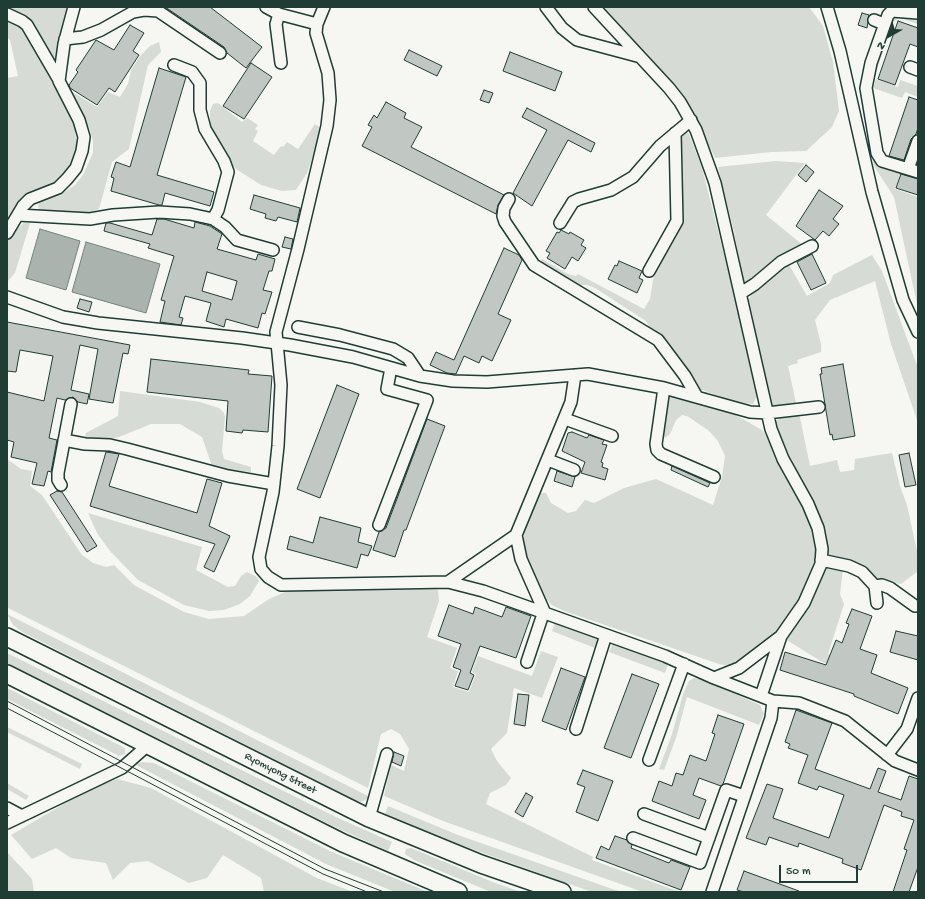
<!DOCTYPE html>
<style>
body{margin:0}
#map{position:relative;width:925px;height:899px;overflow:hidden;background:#f6f6f2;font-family:"Gochi Hand",sans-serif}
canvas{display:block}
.frame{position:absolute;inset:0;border:8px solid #1f3d34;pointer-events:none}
.north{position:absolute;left:869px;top:16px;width:40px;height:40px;-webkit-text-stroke:3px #f6f6f2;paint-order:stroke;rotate:219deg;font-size:11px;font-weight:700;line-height:16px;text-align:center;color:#1f3d34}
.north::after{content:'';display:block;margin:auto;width:14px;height:18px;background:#1f3d34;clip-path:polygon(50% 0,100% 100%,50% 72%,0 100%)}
.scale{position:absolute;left:779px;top:865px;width:79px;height:18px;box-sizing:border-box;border:2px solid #1f3d34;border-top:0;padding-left:5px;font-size:12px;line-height:14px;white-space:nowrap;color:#1f3d34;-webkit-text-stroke:3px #f6f6f2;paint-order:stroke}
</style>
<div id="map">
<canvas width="925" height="899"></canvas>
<div class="frame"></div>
<div class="north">N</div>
<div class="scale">50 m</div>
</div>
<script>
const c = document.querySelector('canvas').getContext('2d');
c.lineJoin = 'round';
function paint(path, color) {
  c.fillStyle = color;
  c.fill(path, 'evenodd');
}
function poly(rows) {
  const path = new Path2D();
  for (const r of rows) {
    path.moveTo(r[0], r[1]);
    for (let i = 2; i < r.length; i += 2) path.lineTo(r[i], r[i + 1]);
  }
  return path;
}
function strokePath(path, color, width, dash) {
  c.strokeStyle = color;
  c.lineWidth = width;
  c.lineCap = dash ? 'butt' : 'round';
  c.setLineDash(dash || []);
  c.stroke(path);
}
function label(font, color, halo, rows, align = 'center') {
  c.font = font + ' "Gochi Hand",sans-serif';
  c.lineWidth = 3;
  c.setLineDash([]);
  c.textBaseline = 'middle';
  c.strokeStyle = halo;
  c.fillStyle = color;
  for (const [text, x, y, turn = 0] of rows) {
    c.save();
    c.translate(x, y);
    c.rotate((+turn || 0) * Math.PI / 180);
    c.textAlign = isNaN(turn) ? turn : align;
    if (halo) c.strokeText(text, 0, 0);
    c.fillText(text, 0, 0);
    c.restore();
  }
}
const green = poly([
 [7,7,69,7,54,64,7,10],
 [602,7,809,7,823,26,833,62,839,111,832,127,806,151,771,152,715,158,696,118,679,90],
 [899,14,918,20,918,24,899,18,893,22,871,87,876,58,891,18],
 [7,19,19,23,25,30,51,73,74,121,77,148,71,163,63,175,54,183,33,191,23,198,7,223,7,78,18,76,10,40,7,37],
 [159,42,161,52,148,65,129,149,112,162,99,209,89,213,43,213,39,210,38,206,40,200,66,191,75,185,83,175,93,153,93,141,90,130,83,115,67,91,68,89,97,107,108,92,120,97,128,84,131,70,141,55,150,46],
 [876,79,898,87,900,80,918,86,918,97,905,92,902,98,873,88],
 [218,103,242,122,247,118,258,125,255,129,258,131,253,141,274,155,281,146,283,147,287,142,298,149,315,124,321,128,321,133,307,173,296,190,282,191,261,185,236,169,223,154,213,137,210,123,210,111,213,104],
 [685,130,689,134,702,168,728,270,757,396,753,404,740,403,696,388,653,333,646,321,595,288,587,285,571,285,539,265,542,259,568,274,576,276,578,274,644,309,650,299,654,274,675,239,679,230,681,219,680,139,681,134],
 [871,153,880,165,901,172,895,189,918,197,918,309,894,197,874,166],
 [776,161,805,163,766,215,804,246,746,285,744,283,734,232,718,167],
 [24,223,30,223,15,273,7,282,7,242,15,230],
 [872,255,882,271,918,368,918,423,891,344,875,281,830,300,815,320,821,344,821,352,797,360,798,363,788,366,796,403,772,407,747,302,752,294,774,272,788,263,807,296,830,283,833,275],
 [120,391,200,402,219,408,224,413,225,417,222,451,224,459,251,467,251,472,220,469,212,466,202,437,180,424,151,424,119,437,94,442,85,440,86,433,118,416],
 [674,396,734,414,762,430,768,437,778,462,803,506,813,530,816,547,815,561,810,578,800,601,775,634,761,647,736,664,729,666,719,664,564,611,552,605,540,593,524,557,524,530,540,493,546,493,551,503,568,513,576,511,585,500,594,503,624,488,656,479,713,505,722,477,725,456,718,441,708,430,687,416,682,415,676,420,670,434,665,438,661,433,667,397],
 [799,413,810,466,837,460,840,472,854,470,855,459,892,453,900,486,907,505,918,556,918,571,901,584,879,580,826,556,823,528,813,501,799,476,775,425,775,422,780,418],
 [7,459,21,469,32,471,30,486,42,495,82,555,93,563,106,567,114,565,134,585,184,612,209,619,244,616,269,599,292,589,433,588,438,590,439,601,427,637,457,648,450,668,458,671,453,687,469,692,476,674,472,672,478,656,532,676,541,651,558,657,542,698,514,688,507,733,491,749,497,761,511,778,506,785,490,793,486,804,593,857,592,860,680,892,643,892,443,821,384,796,391,765,404,771,409,749,400,734,391,729,381,734,368,788,10,609,7,607],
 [88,513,202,547,196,570,228,587,235,586,241,576,247,572,257,577,259,581,250,596,240,604,224,610,209,611,184,605,138,580,110,551,97,533],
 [830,565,843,569,840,594,844,604,828,654,857,664,854,672,822,662,787,640,825,568],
 [7,614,370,797,362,802,357,801,24,633,13,625],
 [555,622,599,639,595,648,552,631],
 [613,643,668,664,665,673,609,652],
 [7,653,338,818,392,842,388,851,335,827,7,663],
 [694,678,702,679,760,705,764,714,759,725,687,697,676,738,664,770,659,769,672,734,683,694,689,681],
 [7,688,123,747,125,749,125,754,119,756,7,699],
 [7,727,82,764,80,769,7,732],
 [142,762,154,763,332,852,428,892,395,892,326,864,134,764],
 [117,779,151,788,317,878,353,892,264,892,261,878,223,855,207,878,189,883,148,861,130,863,113,880,106,863,71,858,56,848,32,859,11,835,89,789],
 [7,783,29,796,26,800,7,789],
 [388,806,458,835,621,892,592,892,455,843,385,814],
 [411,848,495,883,521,892,491,892,416,861,405,854,406,849],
 [7,852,32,879,34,892,7,892]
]);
const water = poly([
 [40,229,80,241,66,290,26,278,40,229],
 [86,242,160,264,146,313,72,292,86,242]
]);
const building = poly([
 [165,7,210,7,262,47,246,68,227,53,224,47,165,7],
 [862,13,869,15,867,28,858,25,862,13],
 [898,21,918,28,918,47,910,44,895,85,878,79,898,21],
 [130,25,144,33,133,51,139,55,115,92,109,88,97,105,70,88,69,85,78,72,76,70,96,40,114,50,130,25],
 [409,50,442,66,437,76,404,60,409,50],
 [510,52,562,72,555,91,503,71,510,52],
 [251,63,272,77,244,119,223,106,251,63],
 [159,68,186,77,157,175,214,192,210,206,165,193,162,205,159,205,111,191,114,178,111,177,116,162,130,167,159,68],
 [484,90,493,93,489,103,480,100,484,90],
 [909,97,918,100,918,128,916,134,911,139,904,160,889,156,909,97],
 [386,102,406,113,404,118,422,127,411,147,504,195,498,205,496,214,362,146,372,127,368,125,374,115,377,118,386,102],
 [527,108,595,143,591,152,568,140,532,206,513,193,547,130,522,117,527,108],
 [806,165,814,172,806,182,798,175,806,165],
 [901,174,918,179,918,195,896,188,901,174],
 [819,190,843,206,833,219,839,224,829,236,823,231,815,240,796,226,819,190],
 [254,195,300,208,297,222,278,217,276,221,265,218,266,214,250,209,254,195],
 [157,219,164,219,194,228,195,222,210,226,222,234,217,249,256,260,258,254,275,259,272,271,269,271,263,290,272,292,265,314,262,313,258,328,226,319,224,327,206,321,211,303,185,296,179,317,183,318,181,325,160,322,165,301,161,300,174,256,148,248,150,244,104,231,106,223,110,223,152,235,157,219],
 [207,272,237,281,232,300,202,291,207,272],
 [561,230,569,234,570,232,584,240,581,245,586,248,578,261,572,257,565,269,547,258,550,253,546,251,557,232,559,233,561,230],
 [285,237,293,239,291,249,282,247,285,237],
 [504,248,519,255,522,260,498,314,511,320,492,361,482,356,479,363,464,356,456,374,447,373,430,365,436,352,454,360,504,248],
 [812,254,826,283,811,290,797,262,812,254],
 [619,261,642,271,639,278,643,280,637,293,608,279,615,265,617,266,619,261],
 [80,299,92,302,89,312,77,308,80,299],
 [7,322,130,345,128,354,123,353,113,403,89,399,98,349,80,345,71,390,89,394,87,404,78,402,73,397,65,400,57,398,49,438,57,440,51,472,48,471,44,486,32,484,37,463,11,457,14,442,7,440,7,392,44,401,53,356,20,350,16,372,7,371,7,322],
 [151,359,249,370,248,374,272,376,268,432,243,430,242,433,226,431,228,401,147,392,151,359],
 [843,364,855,436,833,440,832,434,830,435,820,374,822,374,821,368,843,364],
 [337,385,359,394,320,498,297,489,337,385],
 [427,419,445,426,406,530,404,530,395,557,373,550,379,532,386,528,427,419],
 [572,432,587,438,589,435,604,440,602,444,607,445,601,462,603,463,602,467,608,469,605,480,581,473,585,462,562,451,568,433,572,432],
 [106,452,119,454,109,486,197,513,207,479,222,483,209,526,230,536,214,572,204,567,215,544,90,506,106,452],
 [909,453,916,485,905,487,899,455,909,453],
 [672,466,710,483,708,487,671,470,672,466],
 [557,471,575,477,572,487,554,481,557,471],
 [57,491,62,492,97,546,87,552,50,495,57,491],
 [320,517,361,528,358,542,372,546,368,556,361,554,357,568,287,549,290,536,313,543,320,517],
 [449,605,473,614,475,607,502,617,506,607,531,616,516,658,480,646,470,673,474,675,468,690,455,686,461,670,453,667,461,644,438,636,449,605],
 [852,609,872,616,860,649,877,655,871,673,908,688,898,714,854,696,854,694,780,670,785,652,826,665,836,640,842,643,849,624,846,623,852,609],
 [896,631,918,636,918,660,890,652,896,631],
 [561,668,585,677,566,730,542,721,561,668],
 [632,674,659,684,631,758,604,748,632,674],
 [518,694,529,695,525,726,514,724,518,694],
 [796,710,832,723,815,769,870,789,878,768,886,771,878,792,901,800,909,776,918,779,918,867,909,892,893,892,907,850,904,849,914,820,901,816,902,812,884,805,861,870,842,863,843,859,799,843,798,847,769,837,766,845,746,838,767,784,783,789,773,818,829,838,844,795,819,786,817,790,798,783,808,755,788,748,790,744,785,742,796,710],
 [718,715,744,724,723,784,721,786,699,778,693,795,706,800,699,819,652,801,659,781,672,786,676,773,683,775,690,755,706,761,715,734,712,733,718,715],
 [394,752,404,756,401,766,392,762,394,752],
 [583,770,613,781,598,821,576,812,585,787,577,784,583,770],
 [526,793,533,797,523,817,515,812,526,793],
 [615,836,627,840,632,845,631,848,669,863,671,860,690,867,681,890,596,858,601,846,609,850,615,836],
 [744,871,799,891,799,892,744,892,737,890,744,871]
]);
const minor = poly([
 [266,7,279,14,317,24],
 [324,7,317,24,316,33,328,73,330,100,327,126,298,249,276,332,281,385,278,446,273,492,259,557,261,569,268,577,281,585,448,582,483,591,665,656,714,678,773,701,799,703,845,721,895,761,918,770],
 [546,7,562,28,577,40,637,56],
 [594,7,669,88,680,102,696,130,715,183,771,429,783,459,808,504,818,528,822,549,821,564,804,603,781,636,739,668,714,678],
 [827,7,840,51,872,192,903,300,918,332],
 [918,13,892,11,888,15,871,63,866,88,877,153,882,161,918,172],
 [7,14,22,21,27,25,59,80],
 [279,14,276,24,281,63],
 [874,20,884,24],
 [65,39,83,37,101,30,133,12,144,10,158,11,220,53],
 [174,65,192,72,200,83,200,110,205,129,224,161,228,172,218,210,213,219],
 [910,67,918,70],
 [908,169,918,141],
 [509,199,504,208,503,216,505,222,534,265,658,340,685,376,697,397],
 [18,215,90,219,113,215,159,212,190,214,213,219,225,227,237,240,273,250],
 [560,223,573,202,579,199,611,190,633,177,660,146,691,120],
 [7,233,23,206,30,199,58,188,67,179,76,168,82,151,84,137,79,120,59,81,64,44,74,7],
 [649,271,677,221,675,133],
 [741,293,755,284,781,262,812,246],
 [7,297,63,317,98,323,242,338,290,345,353,357,420,376,453,381,487,382,588,374,664,388,750,412,767,413,819,407],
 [298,327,340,335,393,349,408,358,420,376],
 [664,388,656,444,657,450,661,454,714,477],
 [565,419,612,436],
 [64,440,85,444,110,445,127,449,228,476,274,484],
 [548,460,574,470],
 [61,485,58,480,58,473,71,404],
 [379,525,427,400,387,389,391,368],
 [516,535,571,402,575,375],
 [821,560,849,566,862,572,875,586,877,603],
 [448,582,516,535,521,559,544,611,527,662],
 [875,586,882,585,890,588,915,606],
 [761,696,781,636],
 [576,729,606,635],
 [887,755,907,729,918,698],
 [649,760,684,664],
 [7,808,22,816],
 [644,814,709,838],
 [369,818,387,754],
 [7,823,122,768,148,745],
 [633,838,700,863,726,790,744,796],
 [712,892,771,718,773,701]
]);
const highway = poly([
 [7,637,369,818,481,864,562,892],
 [7,674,343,843,458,892]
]);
const tram = poly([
 [7,701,325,869,384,892],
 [7,708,323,874,367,892]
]);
const streetNames = [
 ["Ryomyong Street",280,774,27]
];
paint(green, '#d6dbd6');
paint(water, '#aab3ae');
strokePath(water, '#72847d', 1);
paint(building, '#c1c8c3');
strokePath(building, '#1f3d34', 1);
strokePath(minor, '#1f3d34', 14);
strokePath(highway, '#1f3d34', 20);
strokePath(minor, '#f6f6f2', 11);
strokePath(highway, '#f6f6f2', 17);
strokePath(tram, '#1f3d34', 1);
label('11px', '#1f3d34', '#f6f6f2', streetNames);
</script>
